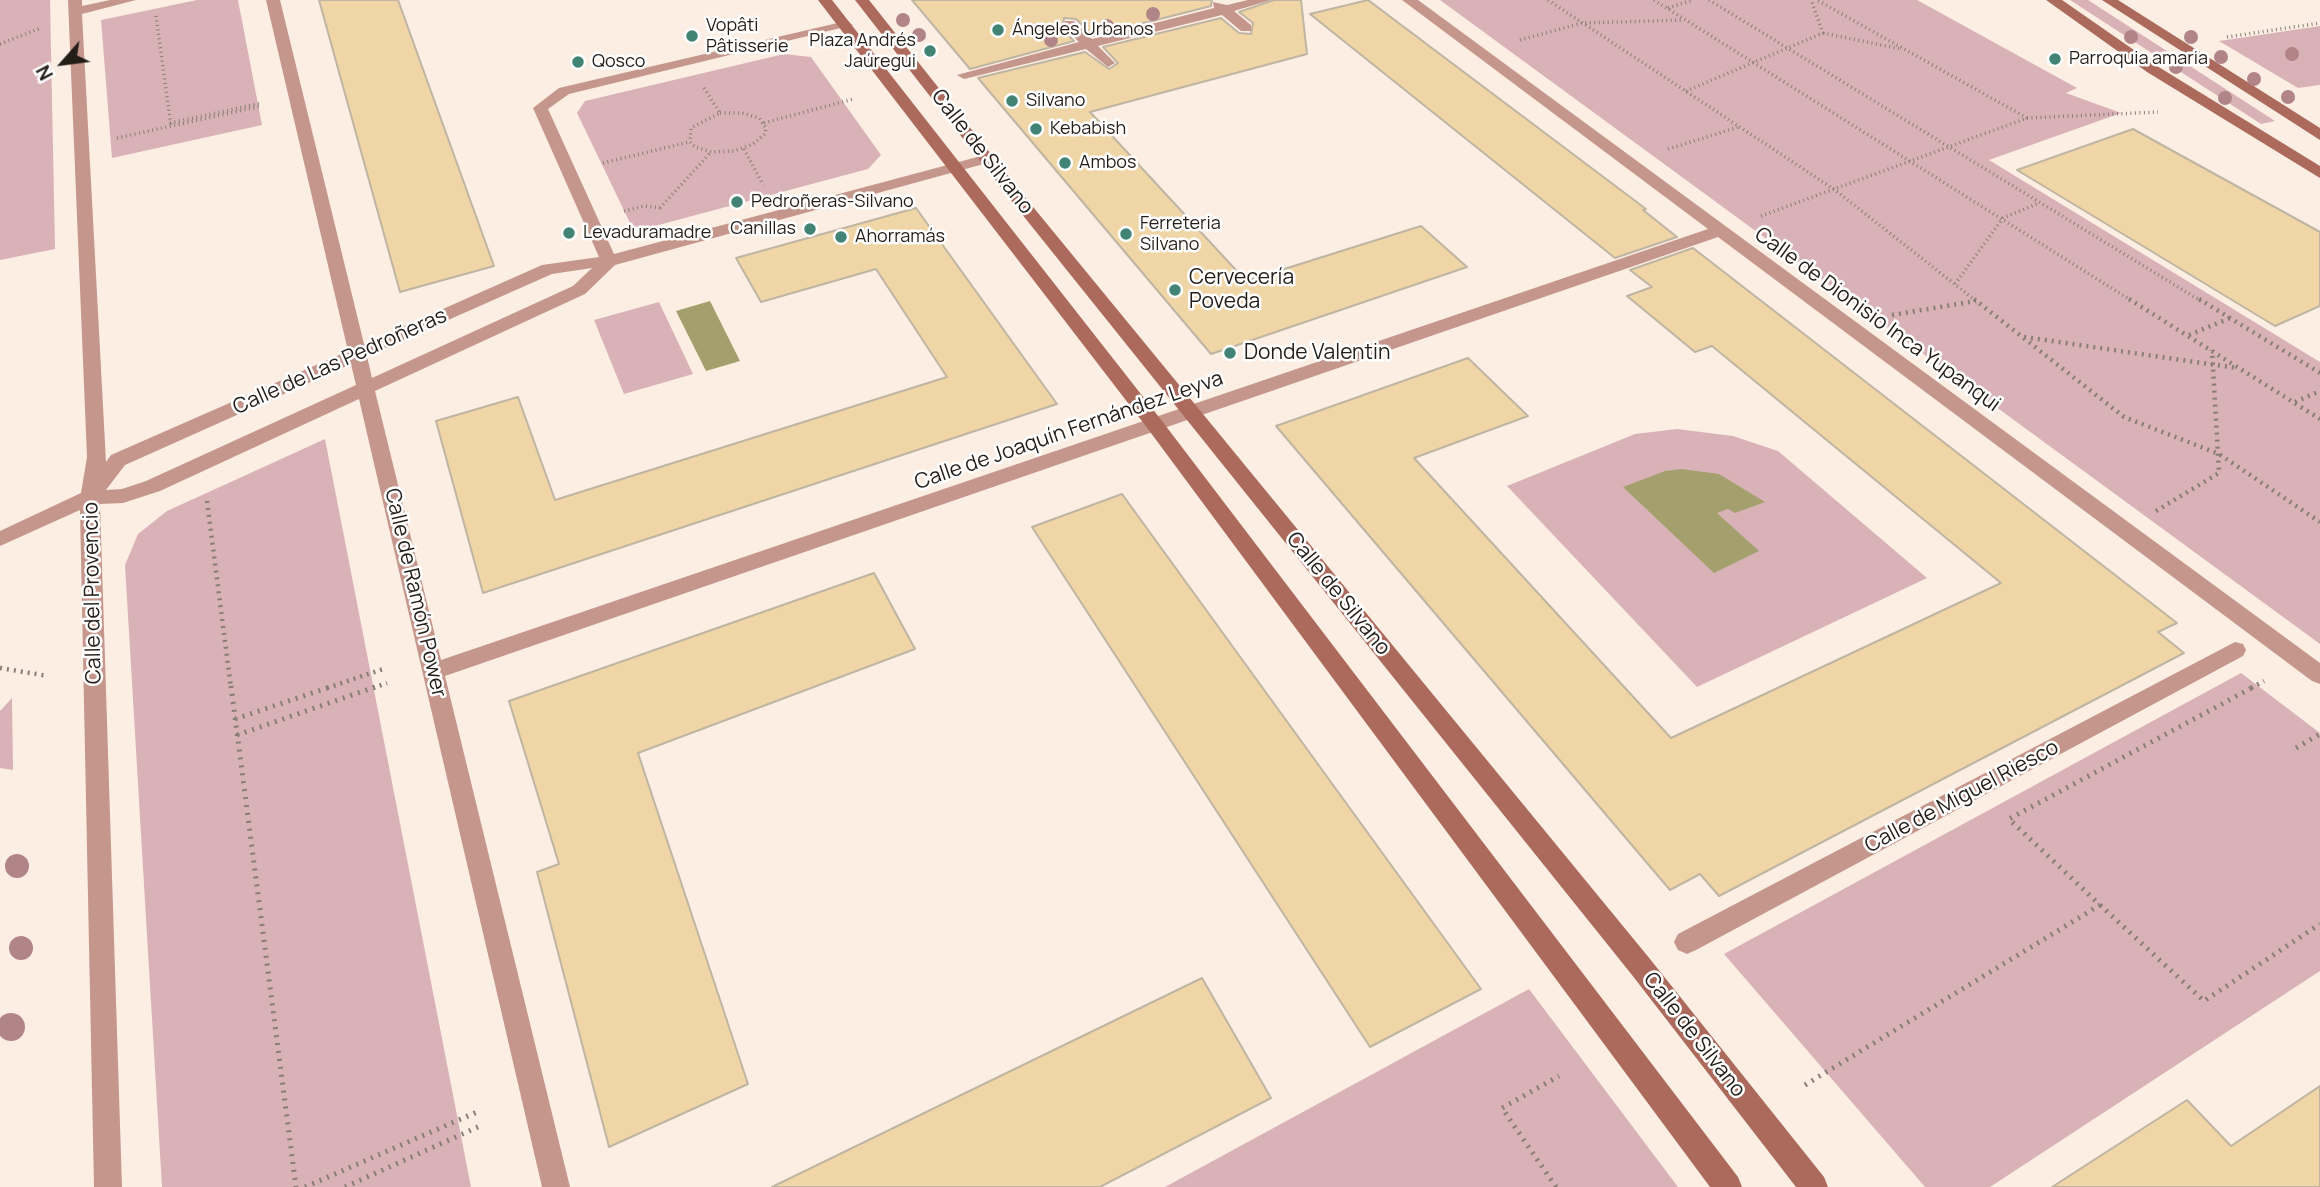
<!DOCTYPE html>
<meta charset="utf-8">
<style>
body{margin:0}
#map{position:relative;width:2320px;height:1187px;overflow:hidden;background:#fdeee3;font-family:Manrope,sans-serif}
canvas{display:block}
.north{position:absolute;left:28px;top:28px;width:70px;height:70px;-webkit-text-stroke:5px #fff;paint-order:stroke;rotate:242deg;font-size:19px;font-weight:700;line-height:28px;text-align:center;color:#241e19}
.north::after{content:'';display:block;margin:auto;width:24px;height:32px;background:#241e19;clip-path:polygon(50% 0,100% 100%,50% 72%,0 100%)}
</style>
<div id="map">
<canvas width="2320" height="1187"></canvas>
<div class="north">N</div>
</div>
<script>
const c = document.querySelector('canvas').getContext('2d');
c.lineJoin = 'round';
function paint(path, color) {
  c.fillStyle = color;
  c.fill(path, 'evenodd');
}
function poly(rows) {
  const path = new Path2D();
  for (const r of rows) {
    path.moveTo(r[0], r[1]);
    for (let i = 2; i < r.length; i += 2) path.lineTo(r[i], r[i + 1]);
  }
  return path;
}
function strokePath(path, color, width, dash) {
  c.strokeStyle = color;
  c.lineWidth = width;
  c.lineCap = dash ? 'butt' : 'round';
  c.setLineDash(dash || []);
  c.stroke(path);
}
function label(font, color, halo, rows, align = 'center') {
  c.font = font + ' Manrope,sans-serif';
  c.lineWidth = 5;
  c.setLineDash([]);
  c.textBaseline = 'middle';
  c.strokeStyle = halo;
  c.fillStyle = color;
  for (const [text, x, y, turn = 0] of rows) {
    c.save();
    c.translate(x, y);
    c.rotate((+turn || 0) * Math.PI / 180);
    c.textAlign = isNaN(turn) ? turn : align;
    if (halo) c.strokeText(text, 0, 0);
    c.fillText(text, 0, 0);
    c.restore();
  }
}
const green = poly([
 [0,0,50,0,55,249,0,260],
 [197,0,238,0,262,125,112,158,101,20],
 [1440,0,1917,0,2077,88,2066,93,2121,113,1989,160,2320,362,2320,644],
 [2070,0,2088,0,2275,121,2261,124],
 [2320,26,2320,85,2298,88,2219,41],
 [784,54,811,57,881,155,868,169,651,227,632,227,577,113,585,101],
 [659,302,693,374,624,394,594,320],
 [1677,429,1733,436,1778,451,1927,578,1697,687,1507,486,1635,434],
 [325,439,471,1187,162,1187,125,565,138,534,167,511],
 [2241,673,2320,733,2320,971,1990,1187,1925,1187,1724,954],
 [12,698,13,770,0,768,0,711],
 [1529,989,1678,1187,1165,1187]
]);
const water = poly([
 [710,301,740,361,706,371,676,311],
 [1682,469,1719,474,1765,502,1735,513,1728,509,1717,513,1759,551,1714,573,1623,487,1665,471]
]);
const building = poly([
 [319,0,398,0,494,266,400,292,319,0],
 [912,0,1212,0,1211,6,1093,36,1076,19,1064,18,1062,29,1074,41,970,69,912,0],
 [1274,0,1301,0,1307,54,1090,112,1246,281,1421,226,1467,267,1211,354,978,78,1085,52,1109,69,1118,63,1103,47,1221,18,1239,33,1251,34,1253,23,1239,12,1274,0],
 [1368,0,1646,209,1643,210,1677,237,1615,258,1310,14,1368,0],
 [2133,129,2320,232,2320,306,2275,326,2017,170,2133,129],
 [916,208,1057,404,483,593,436,421,518,397,555,500,947,377,876,269,761,302,736,258,916,208],
 [1693,248,2177,623,2158,632,2184,653,1719,896,1700,874,1670,890,1276,426,1468,358,1528,416,1414,458,1671,738,2001,583,1712,346,1695,352,1627,296,1652,287,1630,270,1693,248],
 [1122,494,1481,989,1370,1047,1032,527,1122,494],
 [874,573,915,649,638,753,748,1084,609,1147,537,872,559,864,509,701,874,573],
 [1202,978,1271,1098,1100,1187,772,1187,1202,978],
 [2320,1086,2320,1187,2052,1187,2187,1100,2231,1146,2320,1086]
]);
const pathFar2 = poly([
 [1548,0,1835,190,1976,301],
 [1654,0,2132,301],
 [1709,0,2201,301],
 [1668,8,1693,0],
 [156,16,171,126],
 [1823,33,1901,49],
 [2227,37,2320,23],
 [1520,40,1582,23,1684,20],
 [0,44,41,28],
 [704,88,720,113],
 [1686,91,1823,33,1811,0],
 [720,113,742,113,759,118,766,128,765,134,753,144,734,151,711,152,695,147,690,142,691,128,720,113],
 [2027,118,2158,112],
 [170,123,262,103],
 [764,123,853,99],
 [117,138,262,106],
 [744,149,763,185],
 [1668,149,1739,127],
 [603,163,689,142],
 [660,208,711,152],
 [624,211,645,206,660,208],
 [1761,216,2027,118,1817,0],
 [1955,284,2003,218,2039,203]
]);
const pathFar1 = poly([
 [1974,299,2124,417,2219,454,2320,522],
 [2129,299,2320,419],
 [2199,299,2320,373],
 [1892,315,1976,301],
 [2189,335,2230,318],
 [2024,337,2237,368],
 [2295,402,2320,391],
 [207,501,231,688],
 [2156,511,2219,473,2212,350],
 [0,668,48,676],
 [327,688,383,669],
 [373,688,387,683],
 [2251,688,2264,681]
]);
const path = poly([
 [231,686,296,1187],
 [235,719,333,686],
 [237,735,378,686],
 [2296,748,2320,734],
 [2100,905,2204,1001,2320,924],
 [1805,1085,2100,905,2009,819,2255,686],
 [305,1187,477,1112],
 [345,1187,480,1126],
 [1556,1187,1502,1108,1559,1076]
]);
const street = poly([
 [68,0,82,0,82,6,110,0,136,0,82,14,106,462,111,455,348,351,266,0,280,0,364,344,542,265,599,257,533,108,559,88,846,21,853,25,569,94,548,109,614,254,981,156,986,154,994,159,991,162,615,265,585,294,375,391,441,660,1708,229,1402,0,1418,0,2320,663,2320,684,2312,681,1718,237,445,676,570,1187,542,1187,359,399,160,491,123,503,100,504,122,1187,94,1187,80,510,0,546,0,531,81,493,87,457,68,0],
 [592,268,573,286,372,378,367,356,552,274,592,268],
 [351,364,356,385,146,481,122,489,106,490,125,465,351,364],
 [1248,0,1271,0,1234,11,1251,25,1251,31,1241,31,1222,15,1098,46,1115,63,1108,67,1086,49,964,79,957,75,1079,42,1064,27,1064,21,1074,21,1092,39,1214,8,1213,2,1227,5,1248,0],
 [2235,642,2243,644,2246,650,2243,656,1696,950,1687,954,1678,950,1674,942,1678,934,2235,642]
]);
const secondary = poly([
 [818,0,832,0,1162,421,1738,1177,1742,1187,1710,1187,1148,429,818,0],
 [855,0,869,0,1029,202,1650,959,1824,1177,1828,1187,1796,1187,1632,975,1017,208,855,0],
 [2046,0,2062,0,2157,66,2320,166,2320,178,2147,72,2046,0],
 [2102,0,2118,0,2320,128,2320,140,2102,0]
]);
const trees = [
 [1153,14,7],
 [903,20,7],
 [1107,26,7],
 [919,35,7],
 [2131,37,7],
 [2191,37,7],
 [1051,40,7],
 [2292,54,7],
 [2221,57,7],
 [2176,67,7],
 [2254,79,7],
 [2288,97,7],
 [2225,98,7],
 [17,866,12],
 [21,948,12],
 [11,1027,14]
];
const markers = [
 [998,30,7,"#418374"],
 [692,36,7,"#418374"],
 [930,51,7,"#418374"],
 [2055,59,7,"#418374"],
 [578,62,7,"#418374"],
 [1012,101,7,"#418374"],
 [1036,129,7,"#418374"],
 [1065,163,7,"#418374"],
 [737,202,7,"#418374"],
 [810,229,7,"#418374"],
 [569,233,7,"#418374"],
 [1126,234,7,"#418374"],
 [841,237,7,"#418374"],
 [1175,290,7,"#418374"],
 [1230,353,7,"#418374"]
];
const farPoinames = [
 ["Vopâti",706,26],
 ["Pâtisserie",706,47],
 ["Ángeles Urbanos",1012,30],
 ["Plaza Andrés",916,41,"right"],
 ["Jaúregui",916,62,"right"],
 ["Parroquia amaria",2069,59],
 ["Qosco",592,62],
 ["Silvano",1026,101],
 ["Kebabish",1050,129],
 ["Ambos",1079,163],
 ["Pedroñeras-Silvano",751,202],
 ["Ferreteria",1140,224],
 ["Silvano",1140,245],
 ["Canillas",796,229,"right"],
 ["Levaduramadre",583,233],
 ["Ahorramás",855,237]
];
const streetNames = [
 ["Calle de Silvano",982,152,52],
 ["Calle de Dionisio Inca Yupanqui",1877,320,36],
 ["Calle de Las Pedroñeras",340,362,-24],
 ["Calle de Joaquín Fernández Leyva",1069,431,-19],
 ["Calle del Provencio",93,593,-91],
 ["Calle de Ramón Power",415,593,77],
 ["Calle de Silvano",1338,594,51],
 ["Calle de Miguel Riesco",1962,797,-28],
 ["Calle de Silvano",1694,1035,52]
];
const poiNames = [
 ["Cervecería",1189,278],
 ["Poveda",1189,302],
 ["Donde Valentin",1244,353]
];
paint(green, '#d9b2b8');
paint(water, '#a3a06e');
paint(building, '#f0d5a6');
strokePath(building, '#bfb5a3', 2);
strokePath(pathFar2, '#887e76', 3.5, [1, 3.5]);
strokePath(pathFar1, '#887e76', 4.5, [2, 5]);
strokePath(path, '#887e76', 5, [2, 6]);
paint(street, '#c5978c');
paint(secondary, '#ab6a5c');
c.fillStyle = '#b18487';
for (const [x, y, r] of trees) {
  c.beginPath();
  c.arc(x, y, r, 0, 2 * Math.PI);
  c.fill();
}
for (const [x, y, r, color] of markers) {
  const dot = new Path2D();
  dot.arc(x, y, r, 0, 2 * Math.PI);
  c.fillStyle = color;
  c.fill(dot);
  strokePath(dot, '#fff', 2.5);
}
label('18px', '#241e19', '#fff', farPoinames, 'left');
label('21px', '#241e19', '#fff', streetNames);
label('21px', '#241e19', '#fff', poiNames, 'left');
</script>
